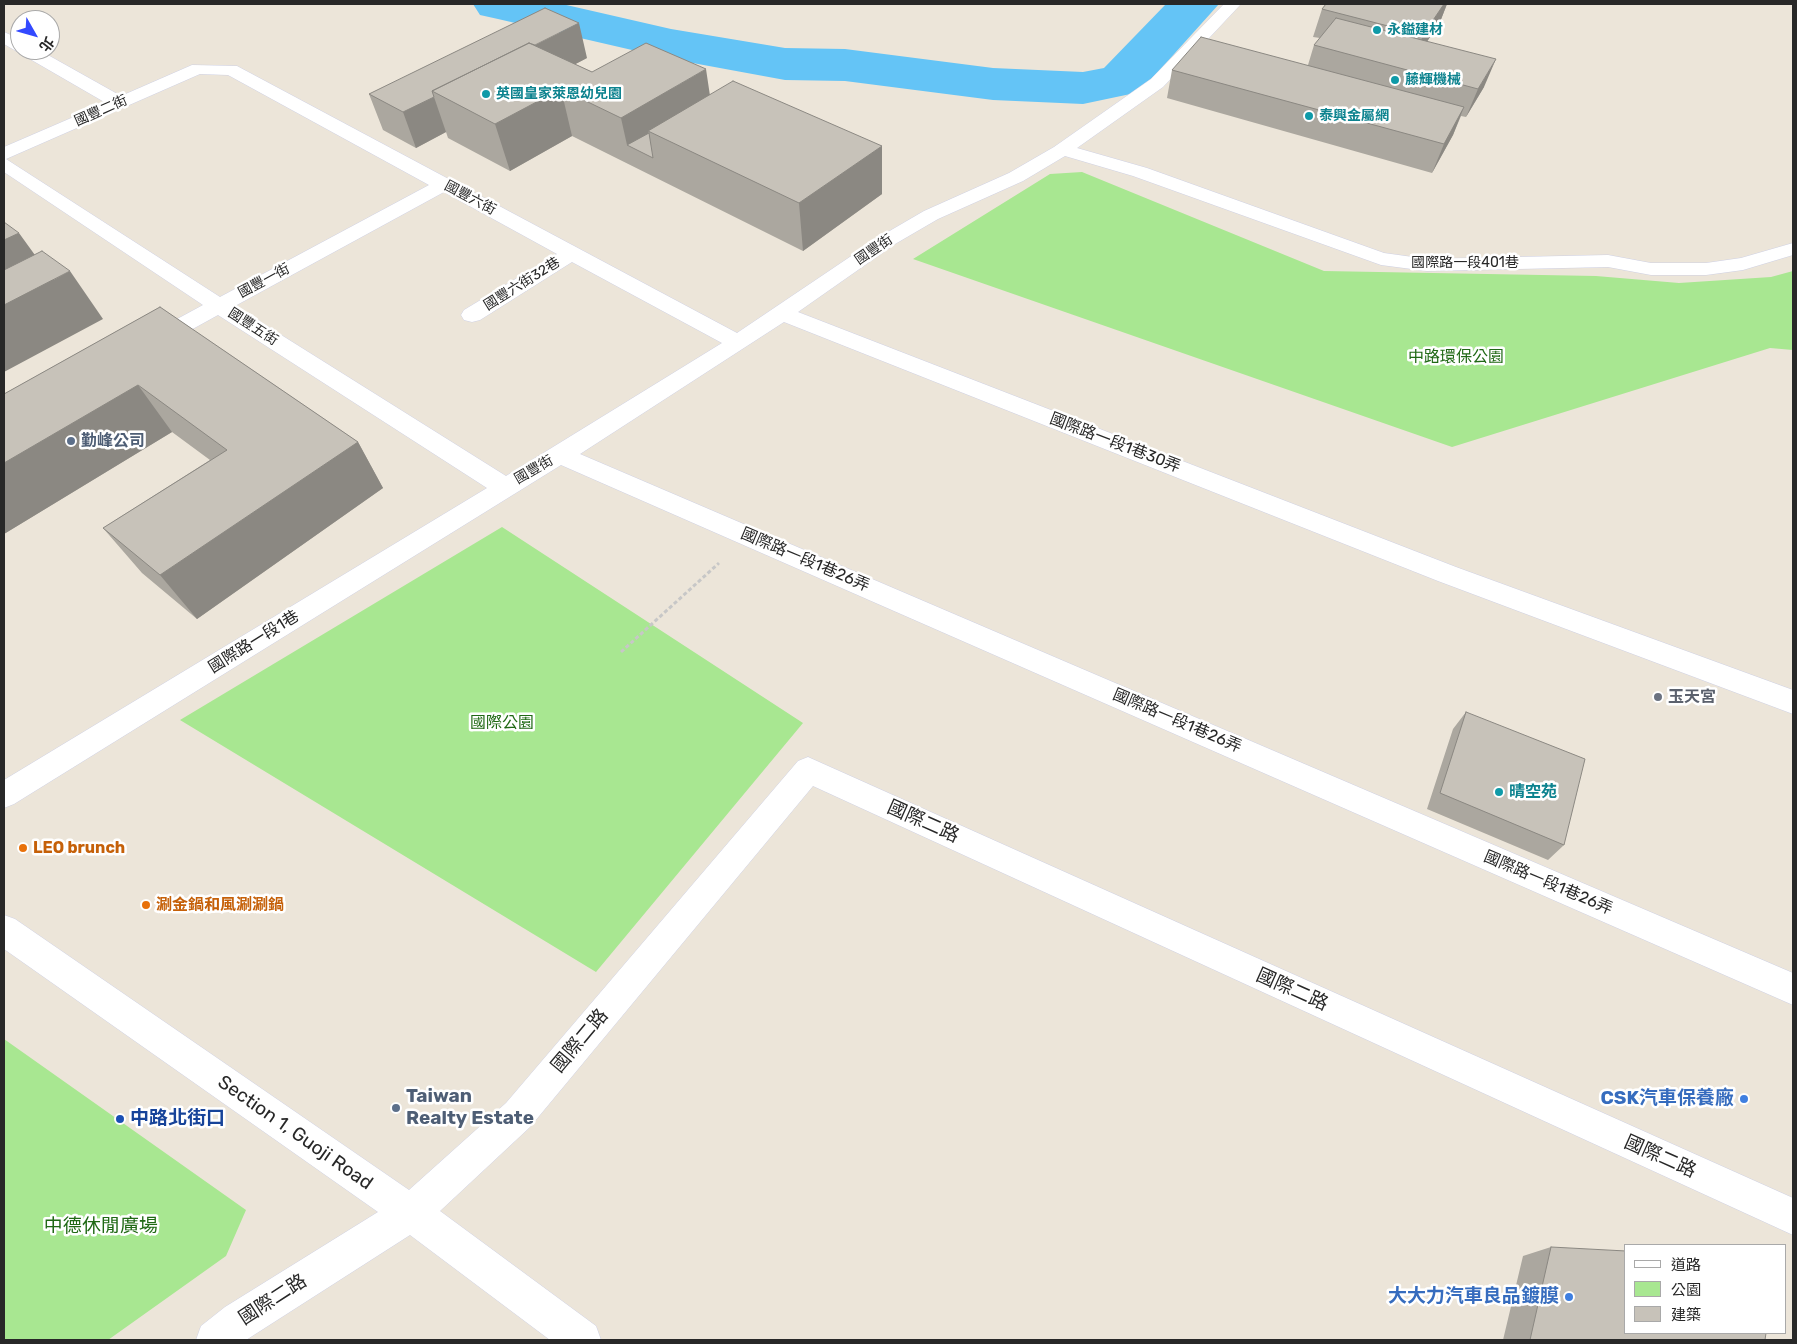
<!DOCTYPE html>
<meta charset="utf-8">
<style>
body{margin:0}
#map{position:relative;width:1797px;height:1344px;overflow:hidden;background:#ece5d9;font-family:Rubik,"Noto Sans TC",sans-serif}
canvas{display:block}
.frame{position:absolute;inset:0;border:5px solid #282828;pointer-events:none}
.legend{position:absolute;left:1624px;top:1244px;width:162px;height:90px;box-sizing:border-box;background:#fff;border:1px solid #a9a9a9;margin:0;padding:6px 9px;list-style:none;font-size:15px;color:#282828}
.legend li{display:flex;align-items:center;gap:10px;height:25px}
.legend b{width:25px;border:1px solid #a9a9a9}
.north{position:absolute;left:10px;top:10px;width:50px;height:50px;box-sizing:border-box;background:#fff;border:1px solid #a9a9a9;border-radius:50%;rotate:128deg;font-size:14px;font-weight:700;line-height:20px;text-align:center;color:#282828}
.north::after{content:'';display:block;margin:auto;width:18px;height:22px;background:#3349ff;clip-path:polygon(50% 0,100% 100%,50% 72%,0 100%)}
</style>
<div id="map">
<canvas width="1797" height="1344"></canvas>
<div class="frame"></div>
<ul class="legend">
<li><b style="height:6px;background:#fff"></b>道路</li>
<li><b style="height:14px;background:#a8e791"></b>公園</li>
<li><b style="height:14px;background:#c7c2b9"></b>建築</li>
</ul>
<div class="north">北</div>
</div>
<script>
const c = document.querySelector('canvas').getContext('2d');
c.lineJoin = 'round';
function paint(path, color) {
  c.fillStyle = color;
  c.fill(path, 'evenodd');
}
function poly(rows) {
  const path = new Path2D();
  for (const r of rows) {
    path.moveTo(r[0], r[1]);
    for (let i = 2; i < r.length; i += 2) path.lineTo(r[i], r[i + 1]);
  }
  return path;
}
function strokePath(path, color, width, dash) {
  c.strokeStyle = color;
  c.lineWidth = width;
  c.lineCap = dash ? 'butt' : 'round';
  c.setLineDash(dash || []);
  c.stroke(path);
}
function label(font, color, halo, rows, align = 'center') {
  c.font = font + ' Rubik,"Noto Sans TC",sans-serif';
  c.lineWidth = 5;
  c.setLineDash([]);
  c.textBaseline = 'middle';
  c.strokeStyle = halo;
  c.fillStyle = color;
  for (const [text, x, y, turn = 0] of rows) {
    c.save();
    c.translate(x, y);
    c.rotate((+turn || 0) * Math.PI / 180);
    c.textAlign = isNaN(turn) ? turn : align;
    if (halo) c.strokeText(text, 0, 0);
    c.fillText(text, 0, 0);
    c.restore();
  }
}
const green = poly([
 [1082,172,1324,271,1596,276,1679,283,1771,277,1793,271,1793,350,1770,348,1452,447,913,259,1050,174],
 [502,527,803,723,596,972,180,720],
 [4,1039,246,1210,226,1256,108,1340,4,1340]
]);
const river = poly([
 [473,4,562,4,671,29,785,48,845,49,993,68,1083,72,1104,68,1166,4,1219,4,1140,92,1083,104,993,100,845,81,785,80,671,59,498,19,480,15,473,4]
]);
const path = poly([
 [621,652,719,563]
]);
const minor = poly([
 [1224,4,1241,4,1163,87,1077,148,1147,168,1384,253,1427,259,1608,255,1651,263,1706,263,1741,258,1793,243,1793,255,1743,270,1706,275,1651,275,1608,267,1427,271,1381,265,1133,176,1065,156,1023,181,938,219,895,244,798,312,1456,567,1793,690,1793,714,1438,581,784,322,580,454,1793,973,1793,1005,561,465,14,804,4,808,4,780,487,488,218,315,160,347,152,349,144,347,141,342,144,337,203,305,4,172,4,147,106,103,4,44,4,32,20,39,20,50,39,50,121,96,192,65,237,66,737,333,881,236,924,211,1009,173,1054,147,1151,79,1224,4],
 [200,74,228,75,429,185,220,297,6,159,200,74],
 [444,192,557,254,464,310,461,315,464,320,472,322,480,320,572,262,722,343,506,476,235,306,444,192],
 [808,757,1793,1198,1793,1235,813,786,530,1127,440,1211,596,1326,601,1340,550,1340,410,1235,246,1340,196,1340,201,1326,225,1307,378,1212,4,949,4,915,15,919,409,1190,506,1103,798,761,808,757]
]);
const wall = poly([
 [1326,4,1447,4,1440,22,1427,41,1484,87,1466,117,1461,116,1453,135,1432,173,1167,98,1172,70,1308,65,1314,45,1320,38,1313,37,1322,9],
 [587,58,575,64,592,72,710,94,882,146,882,194,803,251,572,136,510,171,448,138,446,132,416,148,383,130,369,94],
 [160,307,358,442,383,488,197,619,142,573,103,528,210,460,172,432,4,534,4,394],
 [1466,712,1564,845,1548,860,1427,809,1453,729],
 [1551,1247,1765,1340,1503,1340,1523,1256]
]);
const shadedWall = poly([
 [1444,4,1447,4,1440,22,1413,63,1423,35],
 [579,23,587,58,479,115,438,94],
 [1496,59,1484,87,1466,117,1478,89],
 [706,69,713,116,648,131,652,152,627,145,621,118],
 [561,89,572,136,510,171,495,124],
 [434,97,446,132,416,148,403,112],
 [1464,107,1453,135,1432,173,1444,144],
 [882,146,882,194,803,251,799,203],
 [19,233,53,280,70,271,103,319,4,372,4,239],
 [138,385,172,432,4,534,4,463],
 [358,442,383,488,197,619,160,575]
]);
const building = poly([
 [1326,4,1444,4,1423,35,1322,9,1326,4],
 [545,8,579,23,535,45,529,43,432,91,434,97,403,112,369,94,545,8],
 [1336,18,1496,59,1478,89,1314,45,1336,18],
 [1201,37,1464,107,1444,144,1172,70,1201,37],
 [529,43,592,72,646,43,706,69,621,118,561,89,495,124,432,91,529,43],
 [733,81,882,146,799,203,648,131,733,81],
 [649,133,653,158,627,145,649,133],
 [4,222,19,233,4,240,4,222],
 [42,251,70,271,4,305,4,270,42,251],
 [160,307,358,442,160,575,103,528,227,450,138,385,4,463,4,394,160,307],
 [1466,712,1585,759,1564,845,1440,793,1466,712],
 [1551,1247,1626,1251,1626,1333,1766,1333,1765,1340,1530,1340,1551,1247]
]);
const markers = [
 [1377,30,5,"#0f9aa8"],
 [1395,80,5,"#0f9aa8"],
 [486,94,5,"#0f9aa8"],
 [1309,116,5,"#0f9aa8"],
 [71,441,5,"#5c6f8a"],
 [1658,697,5,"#6b7280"],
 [1499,792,5,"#0f9aa8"],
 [23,848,5,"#e8710a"],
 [146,905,5,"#e8710a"],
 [1744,1099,5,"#3f7fe0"],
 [396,1108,5,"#5c6f8a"],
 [120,1119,5,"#1a4fb4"],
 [1569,1297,5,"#3f7fe0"]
];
const farCulturenames = [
 ["永鎰建材",1387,30],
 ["藤輝機械",1405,80],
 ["英國皇家萊恩幼兒園",496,94],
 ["泰興金屬網",1319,116]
];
const farStreetnames = [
 ["國豐二街",101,111,-24],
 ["國豐六街",470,198,28],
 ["國豐街",874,250,-34],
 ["國際路一段401巷",1465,263],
 ["國豐一街",264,281,-28],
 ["國豐六街32巷",522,284,-32],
 ["國豐五街",253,327,33],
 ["國豐街",534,470,-30]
];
const parkNames = [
 ["中路環保公園",1456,357],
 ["國際公園",502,723]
];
const serviceNames = [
 ["勤峰公司",81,441]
];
const streetNames = [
 ["國際路一段1巷30弄",1115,443,21],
 ["國際路一段1巷26弄",805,560,23],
 ["國際路一段1巷",254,642,-32],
 ["國際路一段1巷26弄",1177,721,23],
 ["國際路一段1巷26弄",1548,883,23]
];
const worshipNames = [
 ["玉天宮",1668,697]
];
const cultureNames = [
 ["晴空苑",1509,792]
];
const foodNames = [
 ["LEO brunch",33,848],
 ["涮金鍋和風涮涮鍋",156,905]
];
const nearStreetnames = [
 ["國際二路",923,822,24],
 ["國際二路",1292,990,24],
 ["國際二路",580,1041,-50],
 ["Section 1, Guoji Road",295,1133,35],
 ["國際二路",1660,1157,24],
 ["國際二路",273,1300,-33]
];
const nearServicenames = [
 ["Taiwan",406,1097],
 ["Realty Estate",406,1119]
];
const nearShopnames = [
 ["CSK汽車保養廠",1734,1099],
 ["大大力汽車良品鍍膜",1559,1297]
];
const nearTransitnames = [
 ["中路北街口",130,1119]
];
const nearParknames = [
 ["中德休閒廣場",101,1227]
];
paint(green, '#a8e791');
paint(river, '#64c4f6');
strokePath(minor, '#ced0e3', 1);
strokePath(path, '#c7c7c7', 3, [4, 2.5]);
paint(minor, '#fff');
paint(wall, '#aba79f');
paint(shadedWall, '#8b8882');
paint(building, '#c7c2b9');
strokePath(building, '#8b8882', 1);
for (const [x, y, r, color] of markers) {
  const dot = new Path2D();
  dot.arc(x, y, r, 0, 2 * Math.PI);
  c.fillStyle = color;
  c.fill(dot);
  strokePath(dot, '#fff', 2);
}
label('bold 14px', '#0d838f', '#fff', farCulturenames, 'left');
label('14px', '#282828', '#fff', farStreetnames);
label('16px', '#206915', '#fff', parkNames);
label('bold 16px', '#4e5e75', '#fff', serviceNames, 'left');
label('16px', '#282828', '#fff', streetNames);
label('bold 16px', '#5b616d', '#fff', worshipNames, 'left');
label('bold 16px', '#0d838f', '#fff', cultureNames, 'left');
label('bold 16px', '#c56008', '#fff', foodNames, 'left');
label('19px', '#282828', '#fff', nearStreetnames);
label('bold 19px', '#4e5e75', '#fff', nearServicenames, 'left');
label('bold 19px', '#366cbe', '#fff', nearShopnames, 'right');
label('bold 19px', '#164399', '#fff', nearTransitnames, 'left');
label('19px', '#206915', '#fff', nearParknames);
</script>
